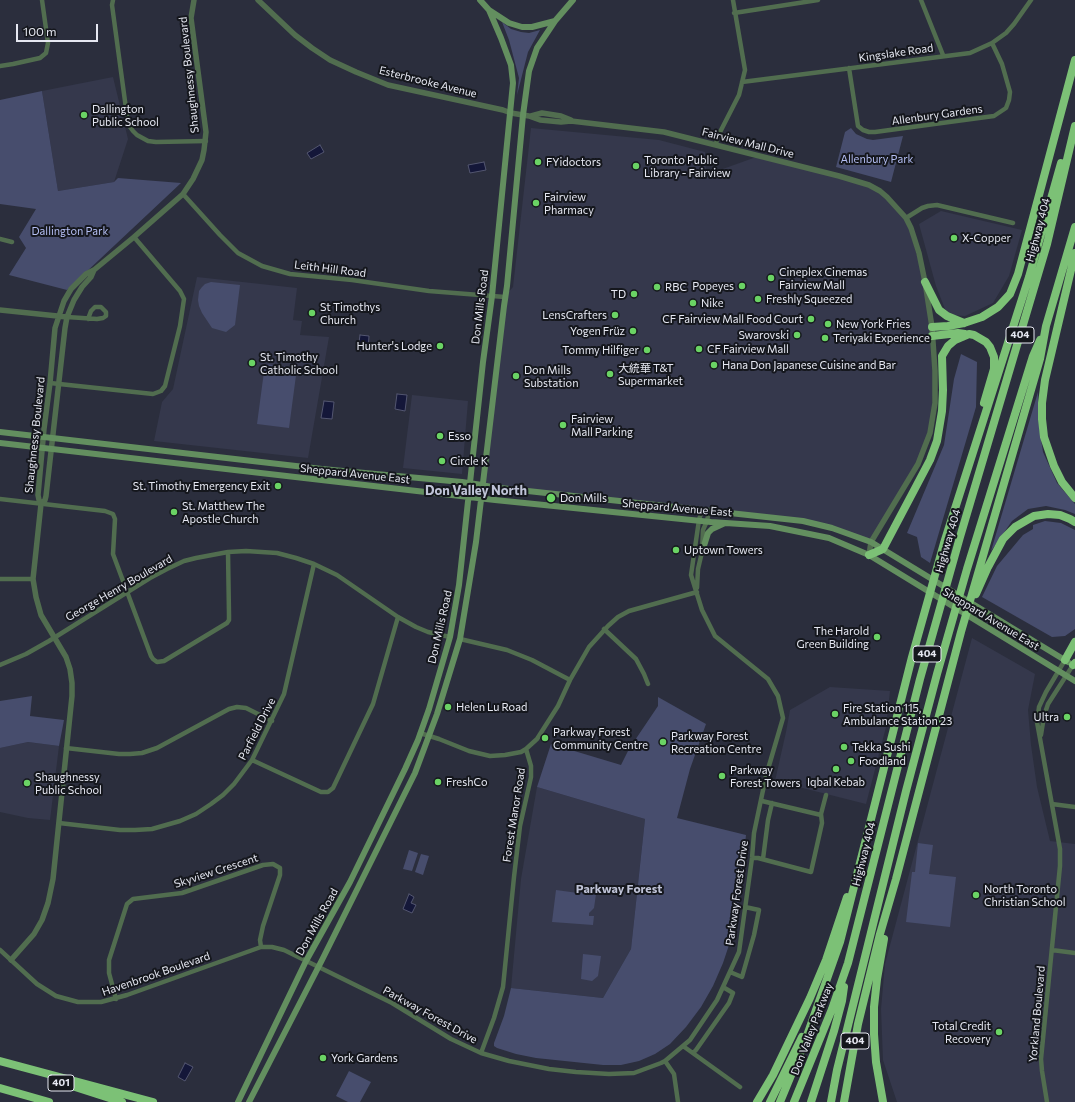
<!DOCTYPE html>
<meta charset="utf-8">
<style>
body{margin:0}
#map{position:relative;width:1075px;height:1102px;overflow:hidden;background:#2b2e3d;font-family:Commissioner,sans-serif}
canvas{display:block}
.scale{position:absolute;left:16px;top:24px;width:82px;height:18px;box-sizing:border-box;border:2px solid #e6e8f2;border-top:0;padding-left:5px;font-size:12px;line-height:14px;white-space:nowrap;color:#e6e8f2;-webkit-text-stroke:3px #15171d;paint-order:stroke}
</style>
<div id="map">
<canvas width="1075" height="1102"></canvas>
<div class="scale">100 m</div>
</div>
<script>
const c = document.querySelector('canvas').getContext('2d');
c.lineJoin = 'round';
function paint(path, color) {
  c.fillStyle = color;
  c.fill(path, 'evenodd');
}
function poly(rows) {
  const path = new Path2D();
  for (const r of rows) {
    path.moveTo(r[0], r[1]);
    for (let i = 2; i < r.length; i += 2) path.lineTo(r[i], r[i + 1]);
  }
  return path;
}
function strokePath(path, color, width, dash) {
  c.strokeStyle = color;
  c.lineWidth = width;
  c.lineCap = dash ? 'butt' : 'round';
  c.setLineDash(dash || []);
  c.stroke(path);
}
function label(font, color, halo, rows, align = 'center') {
  c.font = font + ' Commissioner,"Noto Sans SC",sans-serif';
  c.lineWidth = 4;
  c.setLineDash([]);
  c.textBaseline = 'middle';
  c.strokeStyle = halo;
  c.fillStyle = color;
  for (const [text, x, y, turn = 0] of rows) {
    c.save();
    c.translate(x, y);
    c.rotate((+turn || 0) * Math.PI / 180);
    c.textAlign = isNaN(turn) ? turn : align;
    if (halo) c.strokeText(text, 0, 0);
    c.fillText(text, 0, 0);
    c.restore();
  }
}
const built = poly([
 [113,77,128,139,114,182,58,191,42,91],
 [531,128,659,140,705,152,706,175,759,156,839,176,880,191,906,218,925,282,935,371,930,433,918,464,871,542,803,521,482,485,506,295,513,287],
 [941,211,1022,230,1009,276,993,303,965,316,951,315,945,309,936,286,919,224],
 [197,277,297,288,293,320,302,321,300,335,329,337,308,458,154,441,162,402,173,389],
 [412,395,468,401,462,474,403,468],
 [972,638,1035,674,1028,710,1031,745,1037,787,1050,841,1075,844,1075,1102,897,1102,883,1060,881,1009,885,964],
 [830,687,890,691,886,727,866,804,775,781,786,732,790,710],
 [28,742,59,746,50,820,28,818,0,812,0,748],
 [537,787,645,819,631,949,603,998,511,988,521,879]
]);
const green = poly([
 [502,22,511,29,521,32,529,33,540,30,528,52,517,95,519,78,509,40],
 [42,91,58,191,114,182,118,178,181,183,67,290,9,275,26,248,19,237,36,209,0,204,0,100],
 [851,128,856,134,867,139,873,140,903,136,891,182,836,167,845,132],
 [211,282,240,285,235,325,226,332,212,328,202,313,199,306,198,300,199,291,202,287,205,284],
 [961,354,977,362,976,407,930,563,921,557,917,537,907,533,944,445,954,379],
 [265,364,297,368,289,428,257,424],
 [1038,392,1039,426,1043,452,1057,483,1075,504,1075,514,1065,510,1046,506,1028,509,1012,521,991,551],
 [1045,521,1061,523,1075,530,1075,629,1065,636,1052,637,982,597,997,566,1023,535,1033,529,1033,525],
 [32,696,30,716,64,720,59,746,28,742,0,748,0,701],
 [658,697,706,724,690,769,677,818,746,835,737,914,731,939,723,963,713,986,701,1007,686,1027,670,1044,655,1054,639,1061,621,1065,603,1065,536,1058,516,1054,497,1048,494,1046,494,1043,504,1016,511,988,603,998,631,949,645,819,537,787,551,744,621,765,629,749,658,706],
 [918,843,933,845,929,874,956,877,950,927,906,922,912,872,915,872],
 [409,850,418,853,412,871,403,869],
 [421,854,429,856,423,875,415,872],
 [579,885,597,887,594,908,589,913,589,916,594,916,593,925,552,922,556,890,578,893],
 [583,954,601,956,598,976,592,981,581,979],
 [349,1071,371,1082,360,1102,348,1102,336,1096]
]);
const water = poly([
 [320,145,324,152,311,159,307,153,320,145],
 [484,162,486,170,470,173,468,165,484,162],
 [360,335,369,336,368,351,358,350,360,335],
 [397,394,407,395,405,411,395,409,397,394],
 [324,401,334,402,332,419,321,418,324,401],
 [409,894,414,897,411,903,416,905,412,913,403,909,409,894],
 [185,1063,193,1067,185,1081,178,1077,185,1063]
]);
const minor = poly([
 [113,0,112,5,127,116,130,127,133,131,137,135,148,141,156,142,206,141],
 [921,0,943,55],
 [734,13,818,0],
 [0,66,13,64,40,58,46,53,48,43,42,0],
 [849,68,858,126,863,130,869,132,875,132,994,116,1006,108,1009,100,1010,92,1002,64,992,43],
 [742,82,970,53,992,43,1006,33,1014,24,1031,0],
 [716,145,717,138,739,95,745,70,733,0],
 [183,194,220,235,238,253,262,266,290,274,352,280,429,291,505,297],
 [906,218,922,208,928,206,937,205,1013,223],
 [0,239,12,242],
 [67,317,97,319,103,318,106,316,106,312,101,307,95,307,91,311,88,319],
 [50,383,153,394,161,391,165,386,180,326,184,299,180,291,134,237],
 [0,499,105,511,113,514,115,519,113,554,151,656,153,659,157,662,164,661,227,623,229,620,229,615,228,552],
 [0,579,33,579],
 [697,588,698,569,702,552,703,530,707,521,709,511],
 [604,629,636,659,644,674,648,684],
 [460,639,507,650,532,660,570,680],
 [0,665,26,654,49,641,150,578,167,569,184,561,196,558,228,552,246,551,277,553,296,558,314,564,337,575,398,617,416,627,428,632,450,637],
 [420,733,439,739,469,751,490,756,505,755,521,752,526,749],
 [1041,735,1044,716,1048,704,1073,665],
 [66,748,119,754,130,754,142,753,157,748,229,709,237,707,246,708,272,721],
 [252,760,321,792,328,792,333,788,373,704,398,617],
 [762,801,821,815],
 [1052,804,1075,807],
 [59,823,120,830,135,830,152,829,180,821,196,814,211,804,223,795,234,784,252,760,284,694,314,564],
 [752,858,758,858,811,872,822,823,821,814,826,795],
 [763,859,768,820,772,803],
 [0,950,37,984,56,996,78,1002,101,1002,127,995,261,947,272,947,284,950,392,1003,451,1039,481,1053,509,1061,549,1069,576,1072,609,1074,634,1073,661,1063,665,1061,690,1040,717,1000,739,952,752,858,754,833,766,776,783,718,778,696,768,679,715,636,702,610,691,575,699,520,702,510],
 [1052,950,1075,953],
 [730,972,742,977,754,935,759,910,745,907],
 [116,999,109,973,109,960,127,904,133,899,182,893,263,865,273,864,280,868,280,875,263,926,260,940,261,947],
 [683,1046,740,1087],
 [481,1053,494,1018,503,987,514,877,520,826,531,777,531,766,526,749,537,739,558,706,570,680,589,647,608,626,618,617,629,611,697,592],
 [693,1053,696,1050,729,1003,733,993,723,987],
 [665,1061,674,1074,678,1102],
 [1047,1102,1042,1071,1041,1059,1060,866,1060,849,1037,722,1039,707,1046,692,1065,660]
]);
const tertiary = poly([
 [258,0,295,35,312,48,330,60,356,72,388,85,503,110,511,113,529,116,540,120,561,122,571,121,664,132,839,176,869,185,880,191,887,197,906,218,911,228,919,253,925,282,932,327,935,371,935,403,930,433,918,464,871,542,869,555],
 [531,116,542,113,561,116,571,120],
 [0,310,67,317],
 [41,504,39,500,38,495,44,429,50,383,55,328,64,301,71,289,86,274,94,270,134,237,183,194,193,179,202,160,204,150,206,132,191,18,194,0],
 [11,960,34,934,42,920,48,903,53,879,72,696,72,683,70,669,66,657,41,615,36,597,33,579,41,504,45,500,46,496,65,328,67,317,74,300,82,287,91,277,94,270]
]);
const secondary = poly([
 [489,10,509,23,522,27,532,27,555,21],
 [0,432,322,469,462,482,482,485,491,487,803,521,832,528,871,542,1068,662],
 [0,443,495,500,711,522,770,526,829,538,869,555,1075,681],
 [702,552,708,533,712,529,725,523],
 [238,1102,306,961,350,882,405,769,418,740,429,709,450,637,459,585,483,362,492,296,513,83,511,65,501,38,489,10,480,0],
 [249,1102,322,960,415,773,437,714,460,639,476,542,504,306,507,286,523,115,529,71,537,48,555,21,573,0]
]);
const motorway = poly([
 [1075,253,1045,380,1042,403,1042,419,1044,437,1054,466,1062,482,1075,498],
 [925,282,939,310,947,316,964,323],
 [932,327,948,326,964,323,982,317,998,307,1010,294,1018,274,1075,60],
 [932,336,958,333,965,334],
 [869,555,883,549,930,460,937,441,942,411,943,390,942,356,948,346,955,340,969,334,974,335,986,342,990,347,994,357,994,369,984,403],
 [976,594,988,567,1003,539,1015,527,1034,516,1048,514,1060,515,1070,519,1075,522],
 [1065,660,1075,642],
 [1073,665,1075,663],
 [0,1061,153,1102],
 [72,1086,122,1102],
 [0,1088,49,1102],
 [757,1102,773,1075,810,998,826,960,847,897],
 [770,1102,802,1037],
 [780,1102,804,1044,840,942,912,657,944,543,1029,277,1061,163],
 [794,1102,832,1009,848,963,920,679,960,537,1047,244,1075,126],
 [811,1102,834,1031,842,1001,844,987],
 [831,1102,837,1070,906,791,937,674,967,569,1033,356,1040,340],
 [844,1102,858,1024,880,934,896,879,961,632,1040,359,1046,326,1075,227],
 [883,1102,876,1062,874,1034,874,1007,877,979,884,939]
]);
const markers = [
 [84,115,4,"#6ad364"],
 [538,162,4,"#6ad364"],
 [636,166,4,"#6ad364"],
 [536,203,4,"#6ad364"],
 [954,238,4,"#6ad364"],
 [771,278,4,"#6ad364"],
 [742,286,4,"#6ad364"],
 [657,287,4,"#6ad364"],
 [634,294,4,"#6ad364"],
 [758,299,4,"#6ad364"],
 [693,303,4,"#6ad364"],
 [312,313,4,"#6ad364"],
 [615,315,4,"#6ad364"],
 [811,319,4,"#6ad364"],
 [828,324,4,"#6ad364"],
 [633,331,4,"#6ad364"],
 [797,335,4,"#6ad364"],
 [825,338,4,"#6ad364"],
 [440,346,4,"#6ad364"],
 [699,349,4,"#6ad364"],
 [647,350,4,"#6ad364"],
 [252,363,4,"#6ad364"],
 [714,365,4,"#6ad364"],
 [610,374,4,"#6ad364"],
 [516,376,4,"#6ad364"],
 [563,425,4,"#6ad364"],
 [440,436,4,"#6ad364"],
 [442,461,4,"#6ad364"],
 [278,486,4,"#6ad364"],
 [551,498,5,"#6ad364"],
 [174,512,4,"#6ad364"],
 [676,550,4,"#6ad364"],
 [877,637,4,"#6ad364"],
 [448,707,4,"#6ad364"],
 [835,714,4,"#6ad364"],
 [1067,717,4,"#6ad364"],
 [545,738,4,"#6ad364"],
 [663,742,4,"#6ad364"],
 [844,747,4,"#6ad364"],
 [851,761,4,"#6ad364"],
 [836,769,4,"#6ad364"],
 [722,776,4,"#6ad364"],
 [438,782,4,"#6ad364"],
 [27,783,4,"#6ad364"],
 [976,895,4,"#6ad364"],
 [999,1032,4,"#6ad364"],
 [323,1058,4,"#6ad364"]
];
const shields = [
 [1020,335,28],
 [927,654,28],
 [855,1041,28],
 [61,1083,26]
];
const shieldNames = [
 ["404",1020,335],
 ["404",927,654],
 ["404",855,1041],
 ["401",61,1083]
];
const streetNames = [
 ["Kingslake Road",896,53,-8],
 ["Shaughnessy Boulevard",189,75,-96],
 ["Esterbrooke Avenue",428,82,14],
 ["Allenbury Gardens",937,115,-8],
 ["Fairview Mall Drive",748,143,14],
 ["Highway 404",1038,230,-75],
 ["Leith Hill Road",330,269,7],
 ["Don Mills Road",480,307,-83],
 ["Shaughnessy Boulevard",35,435,-84],
 ["Sheppard Avenue East",355,474,6],
 ["Sheppard Avenue East",677,508,5],
 ["Highway 404",948,541,-74],
 ["George Henry Boulevard",119,588,-30],
 ["Sheppard Avenue East",991,619,31],
 ["Don Mills Road",440,627,-77],
 ["Parfield Drive",257,729,-63],
 ["Forest Manor Road",514,815,-81],
 ["Highway 404",864,854,-76],
 ["Skyview Crescent",216,871,-18],
 ["Parkway Forest Drive",737,893,-82],
 ["Don Mills Road",317,922,-61],
 ["Havenbrook Boulevard",156,974,-19],
 ["Yorkland Boulevard",1037,1014,-85],
 ["Parkway Forest Drive",430,1015,29],
 ["Don Valley Parkway",812,1029,-69]
];
const poiNames = [
 ["Dallington",92,109],
 ["Public School",92,122],
 ["Toronto Public",644,160],
 ["Library - Fairview",644,173],
 ["FYidoctors",546,162],
 ["Fairview",544,197],
 ["Pharmacy",544,210],
 ["X-Copper",962,238],
 ["Cineplex Cinemas",779,272],
 ["Fairview Mall",779,285],
 ["Popeyes",734,286,"right"],
 ["RBC",665,287],
 ["TD",626,294,"right"],
 ["Freshly Squeezed",766,299],
 ["Nike",701,303],
 ["St Timothys",320,307],
 ["Church",320,320],
 ["LensCrafters",607,315,"right"],
 ["CF Fairview Mall Food Court",803,319,"right"],
 ["New York Fries",836,324],
 ["Yogen Früz",625,331,"right"],
 ["Swarovski",789,335,"right"],
 ["Teriyaki Experience",833,338],
 ["Hunter's Lodge",432,346,"right"],
 ["CF Fairview Mall",707,349],
 ["Tommy Hilfiger",639,350,"right"],
 ["St. Timothy",260,357],
 ["Catholic School",260,370],
 ["Hana Don Japanese Cuisine and Bar",722,365],
 ["大統華 T&T",618,368],
 ["Supermarket",618,381],
 ["Don Mills",524,370],
 ["Substation",524,383],
 ["Fairview",571,419],
 ["Mall Parking",571,432],
 ["Esso",448,436],
 ["Circle K",450,461],
 ["St. Timothy Emergency Exit",270,486,"right"],
 ["Don Mills",560,498],
 ["St. Matthew The",182,506],
 ["Apostle Church",182,519],
 ["Uptown Towers",684,550],
 ["The Harold",869,631,"right"],
 ["Green Building",869,644,"right"],
 ["Helen Lu Road",456,707],
 ["Fire Station 115,",843,708],
 ["Ambulance Station 23",843,721],
 ["Ultra",1059,717,"right"],
 ["Parkway Forest",553,732],
 ["Community Centre",553,745],
 ["Parkway Forest",671,736],
 ["Recreation Centre",671,749],
 ["Tekka Sushi",852,747],
 ["Foodland",859,761],
 ["Parkway",730,770],
 ["Forest Towers",730,783],
 ["Shaughnessy",35,777],
 ["Public School",35,790],
 ["FreshCo",446,782],
 ["Iqbal Kebab",836,782,"center"],
 ["North Toronto",984,889],
 ["Christian School",984,902],
 ["Total Credit",991,1026,"right"],
 ["Recovery",991,1039,"right"],
 ["York Gardens",331,1058]
];
const parkNames = [
 ["Allenbury Park",877,159],
 ["Dallington Park",70,231]
];
const neighbourhoodNames = [
 ["Parkway Forest",619,889]
];
const quarterNames = [
 ["Don Valley North",476,491]
];
paint(built, '#35384c');
paint(green, '#474d6d');
paint(water, '#141739');
strokePath(water, '#535670', 1);
strokePath(minor, '#516d4f', 4.5);
strokePath(tertiary, '#516d4f', 5.5);
strokePath(secondary, '#638f5f', 6);
strokePath(motorway, '#7cc176', 8);
for (const [x, y, r, color] of markers) {
  const dot = new Path2D();
  dot.arc(x, y, r, 0, 2 * Math.PI);
  c.fillStyle = color;
  c.fill(dot);
  strokePath(dot, '#15171d', 1.5);
}
for (const [x, y, w] of shields) {
  const box = new Path2D();
  box.roundRect(x - w / 2, y - 8, w, 16, 3);
  c.fillStyle = '#15171d';
  c.fill(box);
  strokePath(box, '#e6e8f2', 1);
}
label('bold 10px', '#e6e8f2', null, shieldNames);
label('11px', '#e6e8f2', '#15171d', streetNames);
label('11px', '#e6e8f2', '#15171d', poiNames, 'left');
label('11px', '#b5bff4', '#15171d', parkNames);
label('bold 12px', '#bfc3d7', '#15171d', neighbourhoodNames);
label('bold 13px', '#bfc3d7', '#15171d', quarterNames);
</script>
